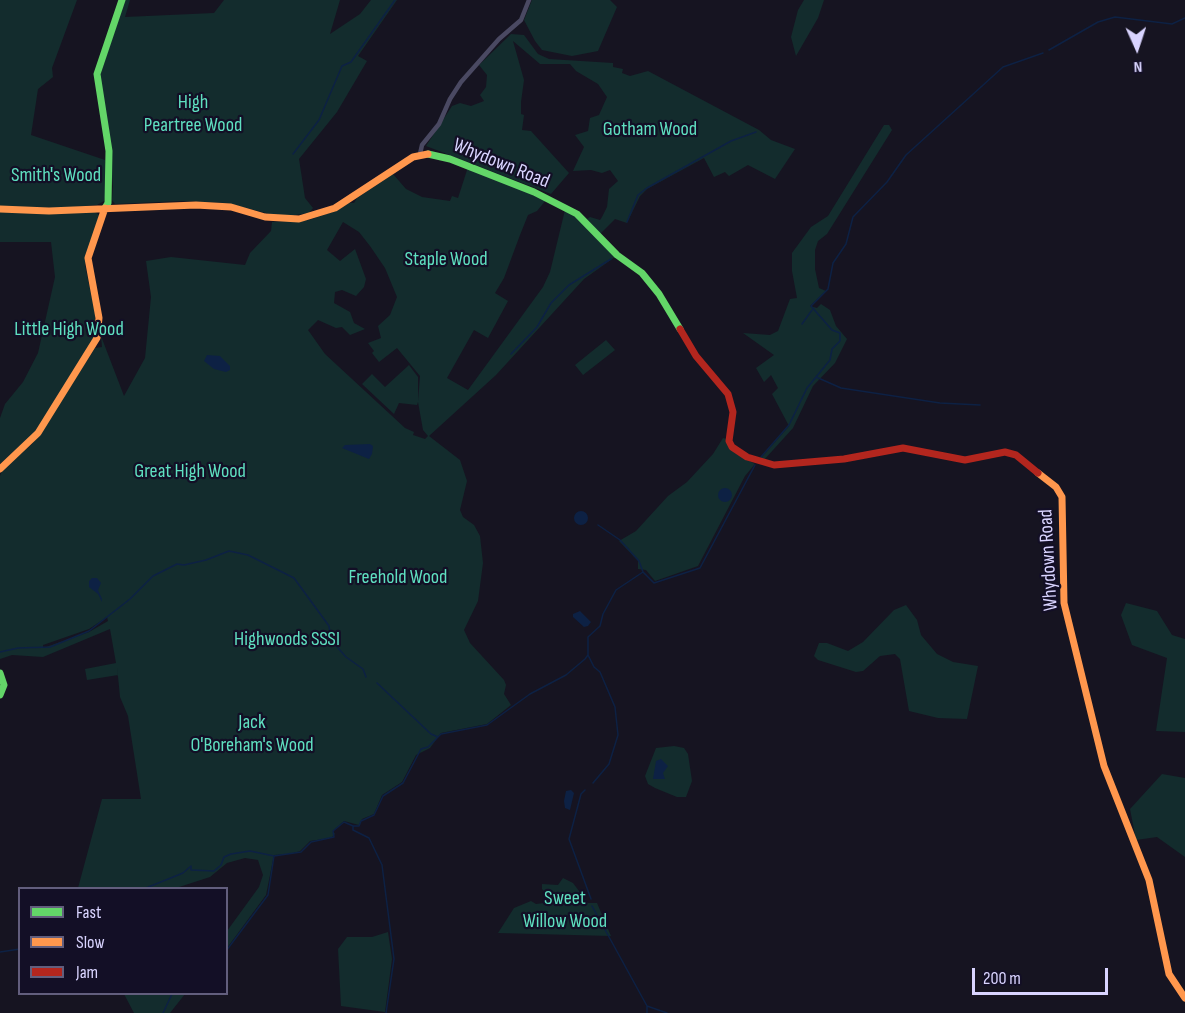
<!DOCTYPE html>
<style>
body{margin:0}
#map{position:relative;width:1185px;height:1013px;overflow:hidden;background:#161421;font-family:"Sofia Sans Condensed",sans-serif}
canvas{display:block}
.legend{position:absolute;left:18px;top:887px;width:210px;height:108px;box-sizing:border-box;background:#130f26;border:2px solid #625e7d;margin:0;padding:8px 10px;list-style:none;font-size:18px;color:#d9d4ff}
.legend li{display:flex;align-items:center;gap:12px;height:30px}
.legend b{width:30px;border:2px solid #625e7d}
.north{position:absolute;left:1107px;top:18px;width:60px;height:60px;-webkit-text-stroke:4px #130f26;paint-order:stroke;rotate:177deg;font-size:16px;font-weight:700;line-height:24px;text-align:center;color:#d9d4ff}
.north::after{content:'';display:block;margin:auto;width:21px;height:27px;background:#d9d4ff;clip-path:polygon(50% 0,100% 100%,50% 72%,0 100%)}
.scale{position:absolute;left:972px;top:968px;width:136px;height:27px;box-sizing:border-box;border:3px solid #d9d4ff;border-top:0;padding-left:8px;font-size:18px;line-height:21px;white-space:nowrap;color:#d9d4ff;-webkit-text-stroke:4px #130f26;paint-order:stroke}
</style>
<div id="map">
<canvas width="1185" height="1013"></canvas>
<ul class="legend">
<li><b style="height:8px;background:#63d668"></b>Fast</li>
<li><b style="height:8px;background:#ff974d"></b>Slow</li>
<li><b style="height:8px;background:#b3261e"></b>Jam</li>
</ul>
<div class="north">N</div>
<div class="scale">200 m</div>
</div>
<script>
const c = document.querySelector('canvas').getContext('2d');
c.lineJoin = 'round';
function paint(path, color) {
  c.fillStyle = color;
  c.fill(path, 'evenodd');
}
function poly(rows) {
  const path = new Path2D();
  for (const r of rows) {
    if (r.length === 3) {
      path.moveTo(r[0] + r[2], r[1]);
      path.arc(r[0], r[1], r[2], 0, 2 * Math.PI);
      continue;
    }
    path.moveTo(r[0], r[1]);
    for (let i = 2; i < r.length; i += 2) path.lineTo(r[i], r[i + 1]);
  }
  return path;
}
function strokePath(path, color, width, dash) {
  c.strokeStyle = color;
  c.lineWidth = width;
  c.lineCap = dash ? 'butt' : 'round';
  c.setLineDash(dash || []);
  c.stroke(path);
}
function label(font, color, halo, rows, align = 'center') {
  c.font = font + ' "Sofia Sans Condensed",sans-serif';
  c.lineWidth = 4.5;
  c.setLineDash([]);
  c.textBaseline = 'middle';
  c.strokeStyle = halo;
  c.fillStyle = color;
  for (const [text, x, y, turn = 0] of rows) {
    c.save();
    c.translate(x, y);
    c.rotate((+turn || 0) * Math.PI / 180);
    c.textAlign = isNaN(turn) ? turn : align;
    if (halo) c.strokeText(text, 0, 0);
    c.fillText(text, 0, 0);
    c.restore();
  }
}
const green = poly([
 [0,0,77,0,52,68,53,77,38,89,31,135,105,160,107,189,104,201,97,205,62,208,0,207],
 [125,0,130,0,125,17,214,13,224,0,340,0,330,34,360,14,371,0,397,0,358,56,367,61,337,112,299,159,305,198,313,208,309,213,282,217,226,203,181,201,115,204,112,200,113,186,100,75],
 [532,0,610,0,617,7,598,51,572,56,542,50,535,41,524,20],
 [804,0,824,0,818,18,796,56,791,37,798,10],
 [511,34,524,35,538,54,549,59,613,63,613,67,623,69,622,73,630,76,648,71,759,130,771,140,795,149,775,179,748,165,729,176,725,172,714,177,704,158,647,189,640,196,627,223,615,219,600,234,587,219,590,217,600,220,602,217,607,207,609,189,618,181,610,170,602,173,591,170,573,171,584,147,575,135,588,131,590,118,599,115,607,97,598,84,576,71,570,64,540,64,513,41,524,80,521,102,521,114,524,115,522,130,531,131,569,173,551,194,426,146,452,106,460,103,471,106,484,101,480,95,486,87,487,75,479,65],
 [884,125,889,125,892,130,827,234,818,241,815,250,815,269,819,288,826,291,810,306,817,308,821,304,830,310,836,326,847,339,835,363,813,386,793,428,764,460,760,459,789,426,772,394,778,388,771,375,764,382,756,368,774,355,743,333,770,335,778,331,790,299,797,298,792,271,792,253,811,227,828,216],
 [468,167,546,200,537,211,528,215,520,235,504,278,495,293,508,301,488,338,474,330,447,378,468,390,543,287,550,272,565,210,574,215,615,257,584,279,496,375,429,436,460,460,467,481,460,510,463,517,474,525,480,536,483,563,478,601,464,630,470,643,504,680,506,685,504,694,511,705,487,724,441,733,430,748,416,755,402,782,382,795,374,814,362,819,359,825,344,821,333,831,335,834,331,838,310,841,300,851,291,854,274,855,266,895,227,948,227,931,259,887,263,875,258,860,245,858,227,863,210,877,176,888,78,888,102,799,141,799,128,716,120,697,117,666,118,675,87,680,85,669,116,663,110,629,43,657,12,655,0,659,0,476,3,468,32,444,43,429,95,348,102,347,101,336,124,396,145,358,151,297,146,261,171,257,245,265,250,253,271,231,272,222,309,220,332,212,349,203,354,203,357,198,393,174,406,189,422,197,450,201,452,196,458,198],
 [343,222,359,232,370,246,385,268,397,297,390,315,378,326,381,338,368,343,374,351,372,353,379,362,397,348,420,376,418,401,418,377,409,365,385,387,372,374,362,384,394,414,399,403,417,405,418,402,423,430,428,436,425,439,413,435,414,432,405,428,325,354,308,330,318,320,336,328,342,327,350,335,365,329,354,323,350,312,334,303,335,292,342,290,356,296,364,287,366,279,355,249,340,261,327,250],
 [107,617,108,621,89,632,43,648,43,645,89,629],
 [93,210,99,215,85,265,95,313,95,336,37,432,0,464,0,418,5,404,23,382,38,353,55,277,51,242,0,242,0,212],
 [606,340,615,350,583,375,575,365],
 [723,438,727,439,735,453,755,464,745,476,698,566,655,581,646,570,638,569,638,561,619,541,636,531,668,496,687,482,713,454],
 [1126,603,1157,611,1172,635,1185,639,1185,732,1156,731,1167,658,1132,645,1121,615],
 [906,605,917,620,921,635,937,654,953,662,978,666,967,719,938,718,909,711,900,659,895,654,880,656,863,671,856,672,818,660,814,656,819,643,827,643,848,651,863,642,894,610],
 [674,746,684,748,688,754,692,781,686,797,677,797,655,788,648,784,645,776,656,748],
 [1162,774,1185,778,1185,857,1157,837,1136,840,1130,809],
 [563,878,573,883,588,903,597,903,611,936,498,933,514,908,531,901,536,904,544,903,548,895,542,889,542,884,558,885],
 [388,932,392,959,385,1012,341,1006,338,949,347,937,372,937],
 [124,994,185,994,170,1013,134,1013]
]);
const water = poly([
 [207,355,220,356,230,366,230,370,226,372,214,369,204,361],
 [370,444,373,446,372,454,369,459,342,448,345,445],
 [725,495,7],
 [581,518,7],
 [92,578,97,578,101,583,98,590,102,599,102,602,98,594,89,587,89,581],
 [580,611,591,622,588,626,584,627,573,617,573,614],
 [661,759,668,766,663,773,665,779,653,779,656,761],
 [571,790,574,793,570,810,565,808,564,801,566,791]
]);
const stream = poly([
 [1049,50,1098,22,1115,17,1172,24,1185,18],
 [293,154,319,120,342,66,351,62,395,0],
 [627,222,638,195,647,188,731,141,756,132],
 [802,324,812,310],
 [511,354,537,327,551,303,569,285,611,259],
 [816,377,841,388,940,403,980,405],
 [761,457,789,425,807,388,830,360,832,349,840,341,840,333,832,330,811,306,828,289,833,263,846,244,853,217,887,182,906,155,1003,67,1043,53],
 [598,525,620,540,639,561,643,572],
 [319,646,331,640],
 [0,652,18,648,50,647,89,631,130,599,153,576,177,564,184,565,206,560,229,551,248,555,294,578,329,626,331,640,346,657,363,669,366,677],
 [588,655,594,667,600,672,615,707,618,735,609,764,593,783],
 [377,683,431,734,438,737],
 [585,790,581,794,569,839,591,899],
 [353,826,359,826,361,821,374,815,383,796,403,783,421,749,428,747,441,734,487,725,530,694,566,675,585,659,588,655,588,637,600,626,603,614,616,590,643,572,654,583,700,568,755,465],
 [146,888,183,873,191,866,191,870,214,871,221,865,224,857,231,854,250,851,274,856,301,852,311,842,334,837,333,831,344,822,353,826,353,830,369,838,382,865,394,959,386,1013],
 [592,906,647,1006,667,1013],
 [226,951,268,895,274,856],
 [0,952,20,949],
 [647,1006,647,1013],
 [163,1013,172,994]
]);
const street = poly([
 [420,154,422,145,439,124,450,99,461,82,499,39,521,20,529,0]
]);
const fast = poly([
 [428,154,450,159,534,192,577,214,617,255,642,273,659,294,680,329],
 [105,208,108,203,109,151,97,74,122,0],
 [0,673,4,685,0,695]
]);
const slow = poly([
 [0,209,49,211,196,205,231,207,265,217,299,219,335,208,413,157,428,154],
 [0,469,38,433,97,338,99,318,88,258,105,208],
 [1038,473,1056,487,1062,497,1064,603,1104,766,1149,880,1169,974,1185,998]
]);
const jam = poly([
 [680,329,696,356,728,394,733,412,729,441,732,447,747,457,774,465,844,459,903,448,965,460,1005,452,1016,455,1038,473]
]);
const parkNames = [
 ["High",193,103],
 ["Peartree Wood",193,126],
 ["Gotham Wood",650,130],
 ["Smith's Wood",56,176],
 ["Staple Wood",446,260],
 ["Little High Wood",69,330],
 ["Great High Wood",190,472],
 ["Freehold Wood",398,578],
 ["Highwoods SSSI",287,640],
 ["Jack",252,723],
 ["O'Boreham's Wood",252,746],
 ["Sweet",565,899],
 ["Willow Wood",565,922]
];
const streetNames = [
 ["Whydown Road",501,164,22],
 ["Whydown Road",1049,560,-93]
];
paint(green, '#132c2d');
paint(water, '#0d2144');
strokePath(stream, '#0d2144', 1.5);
strokePath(street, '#4a4962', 4.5);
strokePath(fast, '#63d668', 7);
strokePath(slow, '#ff974d', 7);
strokePath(jam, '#b3261e', 7);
label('20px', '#5fe0c0', '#130f26', parkNames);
label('20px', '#d9d4ff', '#130f26', streetNames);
</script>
